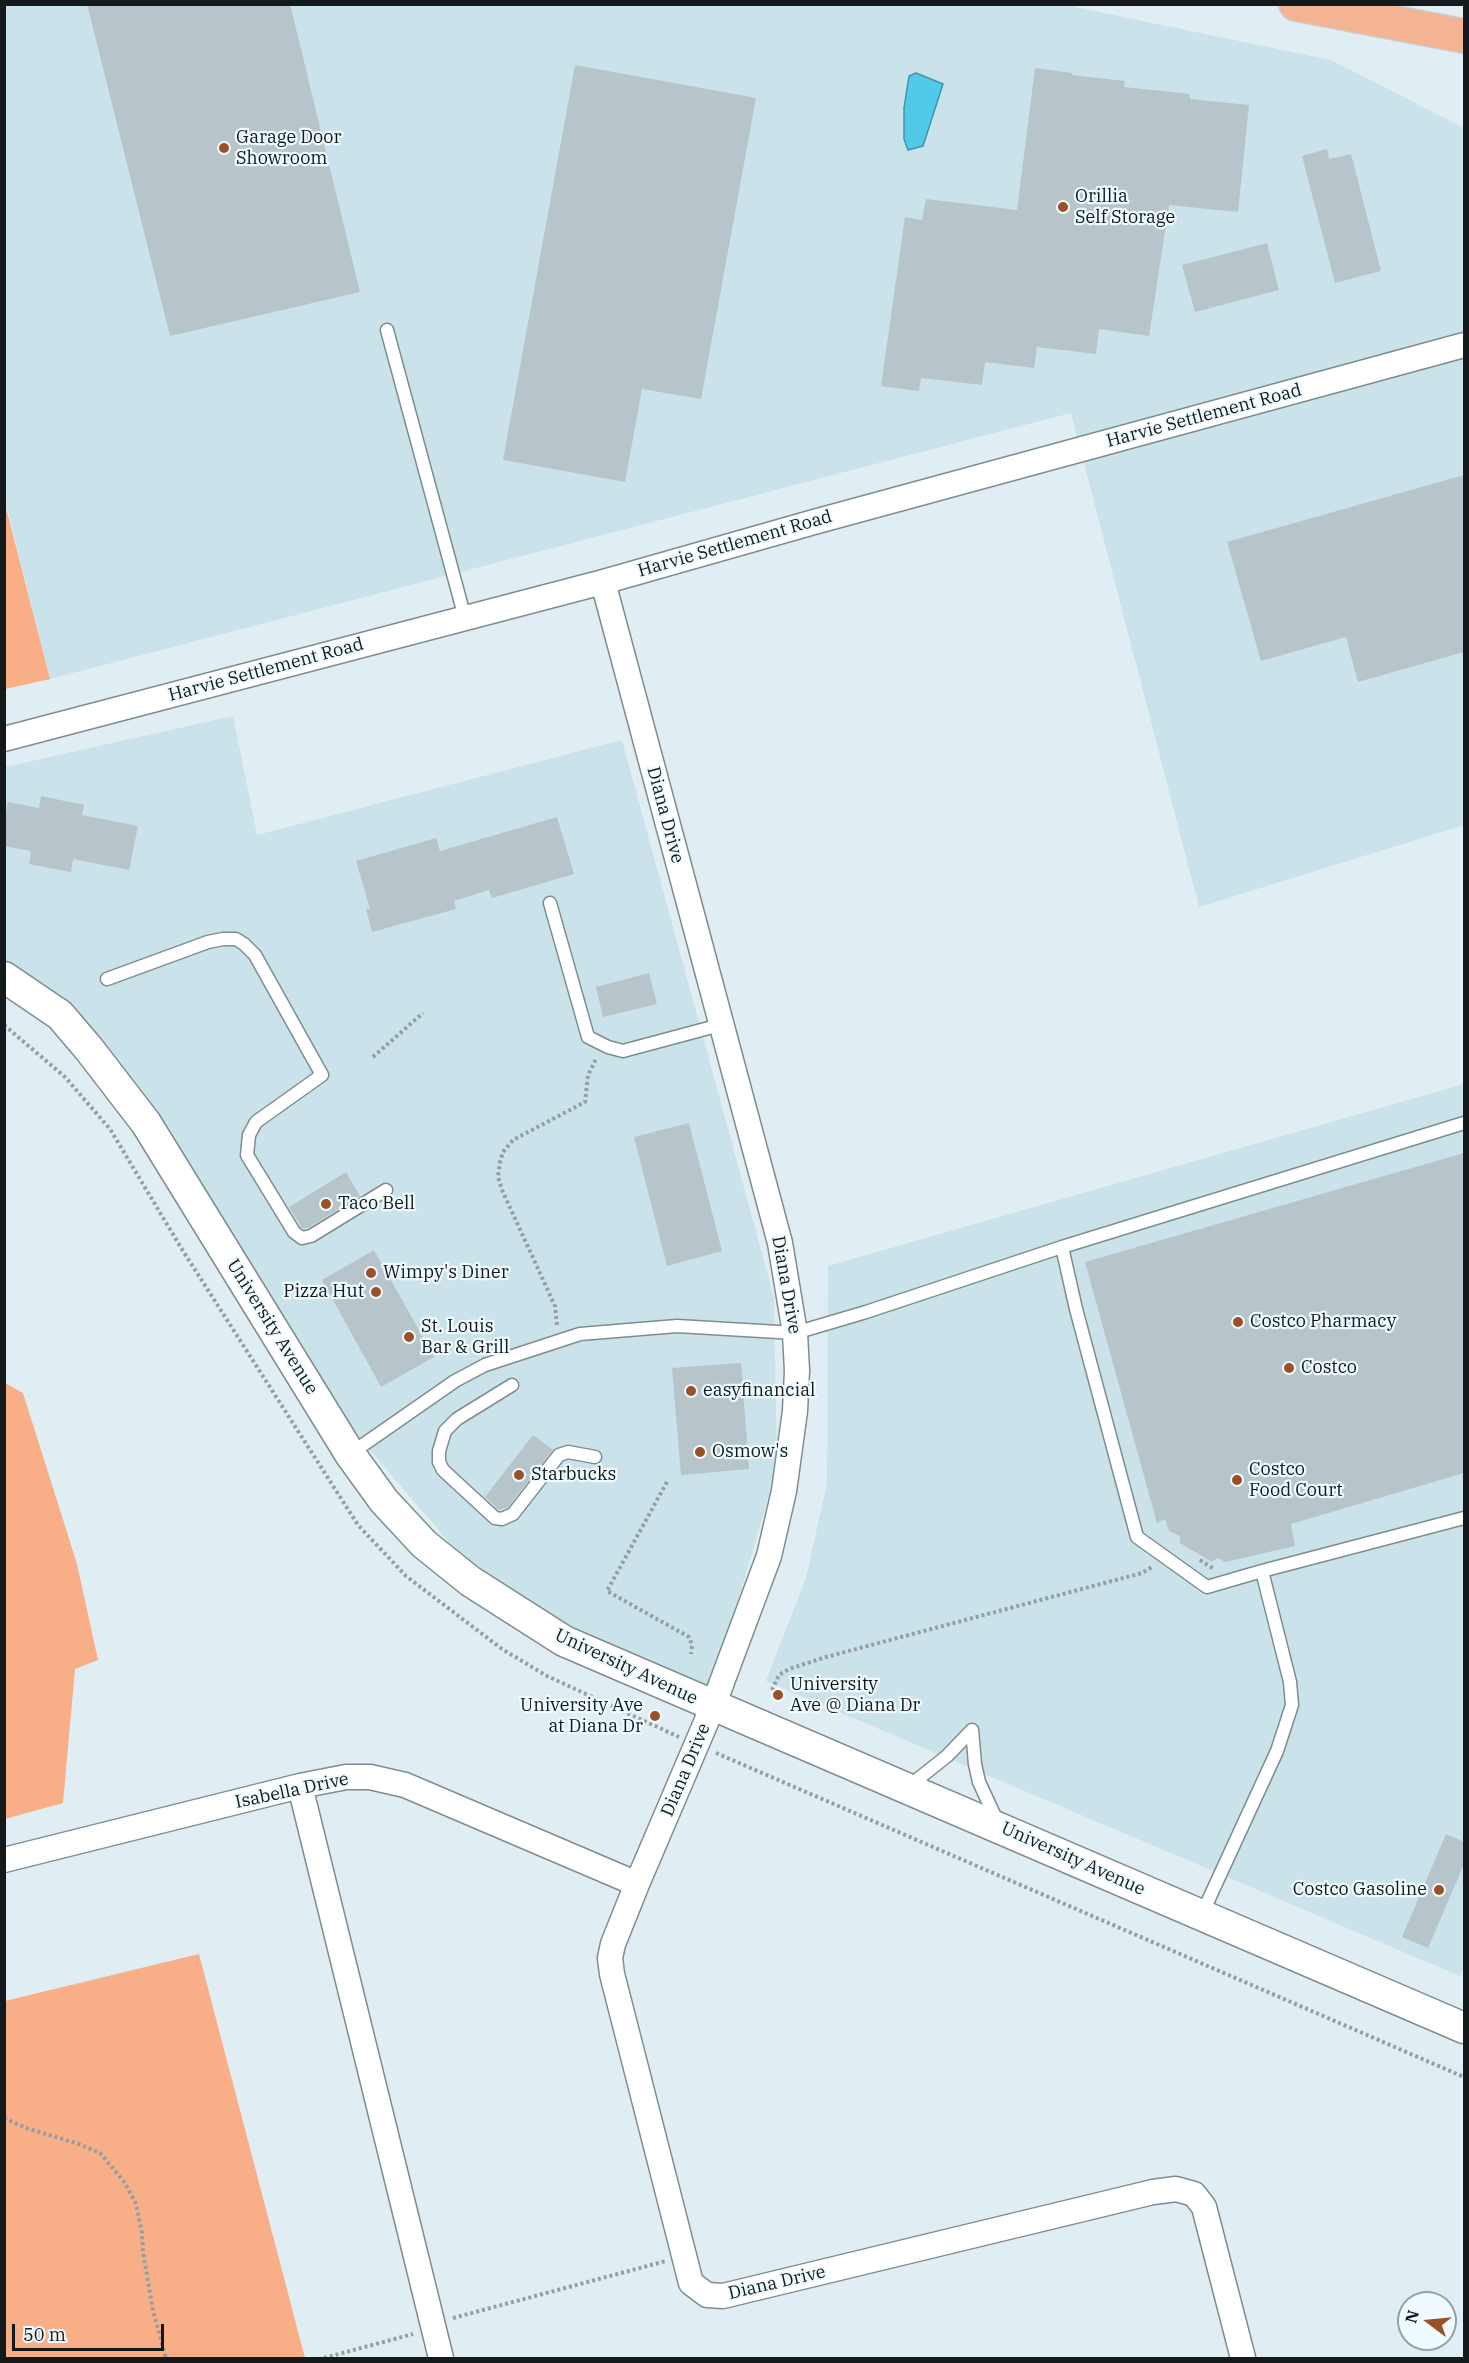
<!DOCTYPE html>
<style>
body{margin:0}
#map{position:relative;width:1469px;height:2363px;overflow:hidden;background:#e0eef3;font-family:"IBM Plex Serif",serif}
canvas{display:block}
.frame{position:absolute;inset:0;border:6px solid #14191b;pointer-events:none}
.north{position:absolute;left:1397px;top:2291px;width:60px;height:60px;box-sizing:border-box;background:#effbff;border:2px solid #97a1a4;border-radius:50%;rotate:286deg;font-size:16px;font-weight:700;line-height:24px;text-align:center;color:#14191b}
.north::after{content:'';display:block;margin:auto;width:21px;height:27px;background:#985129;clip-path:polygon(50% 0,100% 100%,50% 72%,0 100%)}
.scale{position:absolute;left:12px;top:2324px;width:152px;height:27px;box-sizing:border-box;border:3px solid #14191b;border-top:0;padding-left:8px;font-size:18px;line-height:21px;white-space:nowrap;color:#14191b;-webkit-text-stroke:4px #effbff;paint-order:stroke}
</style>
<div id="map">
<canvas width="1469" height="2363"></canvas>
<div class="frame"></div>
<div class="north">N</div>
<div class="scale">50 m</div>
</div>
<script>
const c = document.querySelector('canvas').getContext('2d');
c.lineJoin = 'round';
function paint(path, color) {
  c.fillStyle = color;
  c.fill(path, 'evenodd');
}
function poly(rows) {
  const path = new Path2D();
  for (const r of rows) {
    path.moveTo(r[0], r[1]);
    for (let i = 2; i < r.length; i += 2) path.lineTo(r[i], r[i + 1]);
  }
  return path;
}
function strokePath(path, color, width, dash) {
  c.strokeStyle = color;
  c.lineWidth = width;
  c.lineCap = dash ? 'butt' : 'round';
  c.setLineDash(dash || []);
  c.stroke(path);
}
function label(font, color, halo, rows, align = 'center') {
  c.font = font + ' "IBM Plex Serif",serif';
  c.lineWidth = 4.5;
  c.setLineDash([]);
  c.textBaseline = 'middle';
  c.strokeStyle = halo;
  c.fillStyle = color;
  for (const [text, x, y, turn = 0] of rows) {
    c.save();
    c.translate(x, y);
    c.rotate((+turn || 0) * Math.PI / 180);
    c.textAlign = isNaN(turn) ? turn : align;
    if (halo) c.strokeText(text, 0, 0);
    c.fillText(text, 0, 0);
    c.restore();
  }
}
const built = poly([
 [4,5,1065,5,1331,60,1464,128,1464,825,1199,907,1071,413,50,679,5,500],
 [233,716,257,835,622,740,774,1298,777,1468,711,1692,593,1643,532,1608,454,1548,339,1414,223,1221,5,970,5,767],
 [1464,1084,1464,1966,1460,1976,766,1681,806,1578,827,1483,828,1266]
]);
const green = poly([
 [4,500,50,679,5,689,4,689],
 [5,1383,23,1393,77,1564,98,1660,75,1669,63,1803,5,1819],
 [199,1954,305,2358,5,2358,5,2001]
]);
const water = poly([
 [916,73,943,84,923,146,908,150,904,139,904,108,909,76,916,73]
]);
const building = poly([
 [87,4,290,4,360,292,170,336],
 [575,65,756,98,701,399,642,389,625,482,503,460],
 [1035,68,1072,73,1072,75,1125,81,1124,87,1190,94,1190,99,1249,105,1238,212,1169,205,1149,336,1099,329,1096,354,1037,347,1034,368,985,362,982,385,921,378,919,391,881,386,905,217,922,220,926,199,1017,210],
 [1327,149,1329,159,1351,154,1381,271,1335,283,1302,156],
 [1267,243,1279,290,1195,312,1182,265],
 [1464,475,1464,652,1358,682,1346,637,1261,661,1227,542],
 [41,796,84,805,82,815,138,826,129,870,73,859,71,872,29,864,31,851,4,846,4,822,8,802,39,808],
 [557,817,574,874,492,898,489,890,454,901,456,909,372,932,366,909,370,909,356,861,436,838,440,851],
 [649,973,657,1004,603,1017,596,987],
 [689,1123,722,1251,667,1266,634,1137],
 [1464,1153,1464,1473,1291,1524,1295,1546,1225,1562,1218,1558,1212,1562,1180,1543,1180,1536,1169,1531,1165,1519,1157,1523,1085,1262],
 [346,1172,360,1196,308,1228,302,1228,289,1207],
 [374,1250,434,1357,381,1387,322,1280],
 [741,1363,749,1469,681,1475,672,1368],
 [533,1435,553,1450,508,1507,499,1510,485,1497],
 [1446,1834,1464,1842,1464,1864,1428,1948,1402,1937]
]);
const path = poly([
 [4,1025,65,1077,110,1129,183,1251,358,1525,406,1576,502,1649,547,1676,679,1737],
 [373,1057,423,1013],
 [557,1325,555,1306,502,1190,498,1177,500,1162,503,1152,513,1140,585,1102,588,1075,596,1059],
 [667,1482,607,1591,689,1637,692,1645,691,1654],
 [1200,1560,1214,1569],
 [772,1690,779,1675,789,1669,826,1657,1142,1573,1152,1567],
 [716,1753,1464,2077],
 [4,2118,26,2128,79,2144,100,2153,125,2183,136,2204,142,2233,143,2252,153,2311,166,2358],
 [453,2318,666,2261],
 [324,2358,413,2334]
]);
const service = poly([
 [387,330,465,618],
 [550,903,588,1037,608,1047,623,1051,720,1025],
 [107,979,208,942,223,939,236,939,244,944,255,955,322,1075,256,1122,249,1135,247,1155,294,1232,302,1238,311,1236,386,1190],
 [1062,1247,1464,1123],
 [512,1385,457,1419,445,1431,439,1451,439,1462,443,1470,495,1518,502,1519,513,1514,559,1455,568,1452,595,1457],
 [350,1454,455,1381,485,1365,580,1334,677,1326,795,1333,866,1312,1062,1247,1076,1309,1137,1537,1207,1587,1262,1571],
 [972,1730,975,1764,979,1782,998,1823],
 [908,1787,947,1756,972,1730],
 [1202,1914,1277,1751,1292,1705,1290,1682,1262,1571,1464,1518]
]);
const minor = poly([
 [603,582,780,1243,795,1333,797,1371,795,1411,784,1491,769,1556,713,1706,637,1884,613,1944,610,1958,612,1974,691,2283,707,2295,723,2296,1153,2192,1176,2189,1194,2194,1204,2207,1243,2358],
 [4,739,603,582,814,522,1464,345],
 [300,1786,441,2358],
 [4,1860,300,1786,346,1777,370,1777,405,1785,637,1884]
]);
const tertiary = poly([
 [4,977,60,1015,89,1049,146,1123,350,1454,384,1501,424,1544,470,1581,564,1641,1464,2028]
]);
const motorway = poly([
 [1296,4,1464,36]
]);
const markers = [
 [224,148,6,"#985129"],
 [1063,207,6,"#985129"],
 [326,1204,6,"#985129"],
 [371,1273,6,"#985129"],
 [376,1292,6,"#985129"],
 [1238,1322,6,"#985129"],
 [409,1337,6,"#985129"],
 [1289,1368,6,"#985129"],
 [691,1391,6,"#985129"],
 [700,1452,6,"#985129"],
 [519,1475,6,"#985129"],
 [1237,1480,6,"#985129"],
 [778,1695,6,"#985129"],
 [655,1716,6,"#985129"],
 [1439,1890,6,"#985129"]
];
const poiNames = [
 ["Garage Door",236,138],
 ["Showroom",236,159],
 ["Orillia",1075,197],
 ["Self Storage",1075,218],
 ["Taco Bell",338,1204],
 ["Wimpy's Diner",383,1273],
 ["Pizza Hut",364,1292,"right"],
 ["Costco Pharmacy",1250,1322],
 ["St. Louis",421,1327],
 ["Bar & Grill",421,1348],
 ["Costco",1301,1368],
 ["easyfinancial",703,1391],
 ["Osmow's",712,1452],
 ["Costco",1249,1470],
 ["Food Court",1249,1491],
 ["Starbucks",531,1475],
 ["University",790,1685],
 ["Ave @ Diana Dr",790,1706],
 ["University Ave",643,1706,"right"],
 ["at Diana Dr",643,1727,"right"],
 ["Costco Gasoline",1427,1890,"right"]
];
const streetNames = [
 ["Harvie Settlement Road",1204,416,-15],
 ["Harvie Settlement Road",735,544,-16],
 ["Harvie Settlement Road",266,670,-15],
 ["Diana Drive",665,815,75],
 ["Diana Drive",786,1285,80],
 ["University Avenue",272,1327,58],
 ["University Avenue",626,1667,25],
 ["Diana Drive",686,1770,-67],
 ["Isabella Drive",292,1791,-12],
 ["University Avenue",1073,1859,24],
 ["Diana Drive",777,2283,-13]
];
paint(built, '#cae2e9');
paint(green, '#f8ae87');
paint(water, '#51caea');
strokePath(water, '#3f95ac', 1.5);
paint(building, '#b7c5ca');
strokePath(service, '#7f8c90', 15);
strokePath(minor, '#7f8c90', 27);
strokePath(tertiary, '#7f8c90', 33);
strokePath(motorway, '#cbcccd', 36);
strokePath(path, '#949fa3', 4, [3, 3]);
strokePath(service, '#fff', 12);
strokePath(minor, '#fff', 24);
strokePath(tertiary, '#fff', 30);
strokePath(motorway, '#f4b392', 33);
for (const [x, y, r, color] of markers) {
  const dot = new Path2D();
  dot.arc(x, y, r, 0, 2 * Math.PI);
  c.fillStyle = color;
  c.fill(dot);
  strokePath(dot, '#effbff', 2);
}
label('18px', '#14191b', '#effbff', poiNames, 'left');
label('18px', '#14191b', '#effbff', streetNames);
</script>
